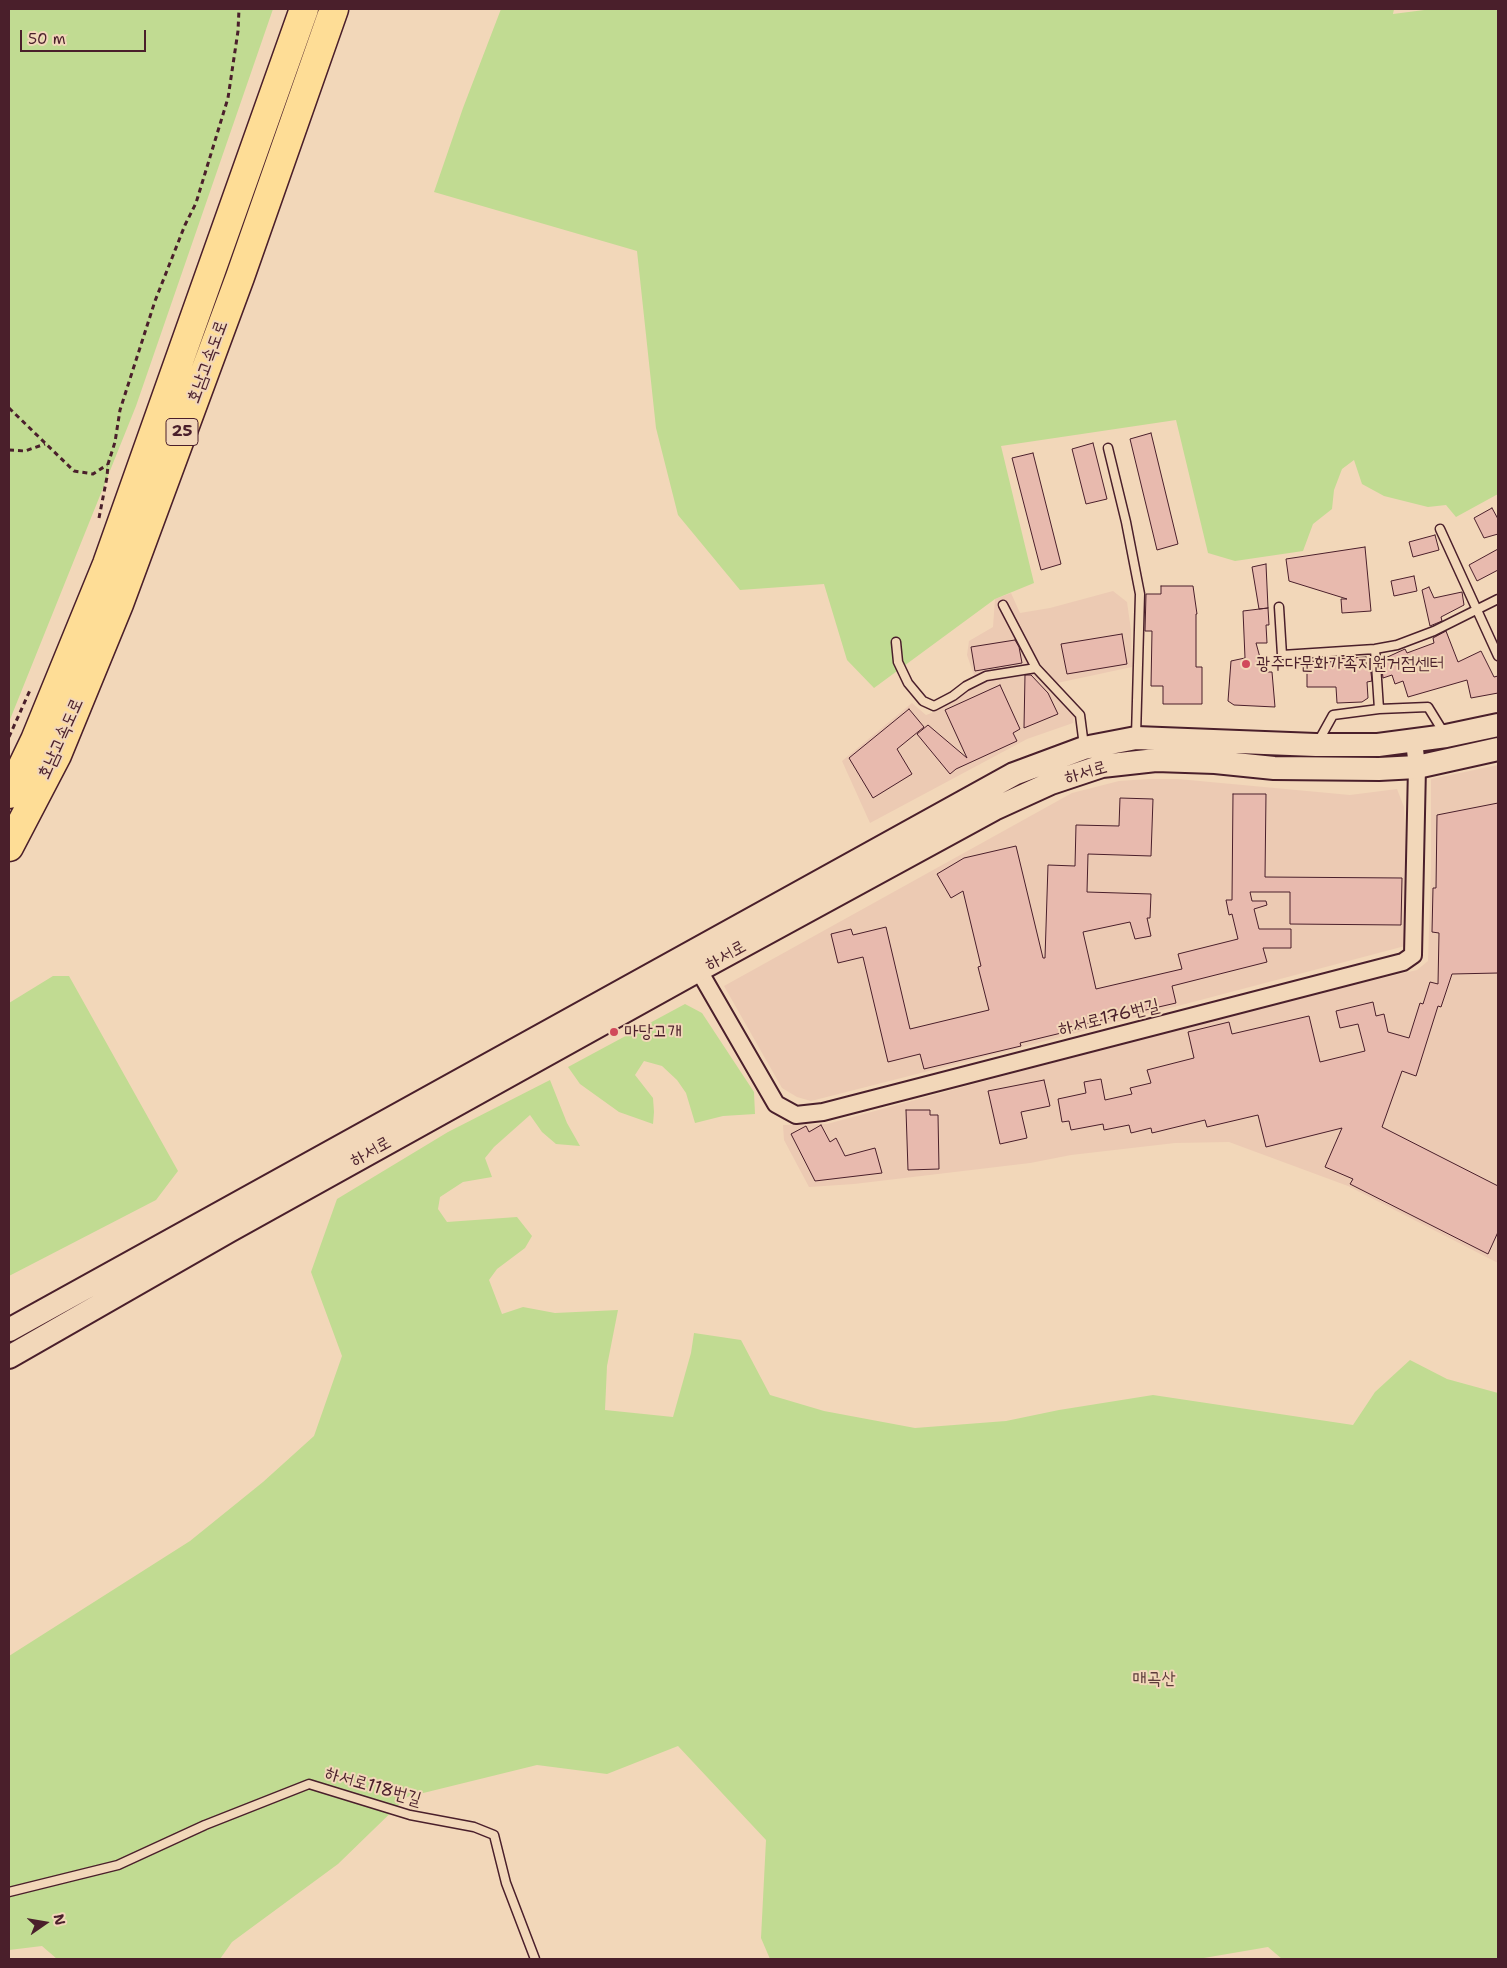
<!DOCTYPE html>
<html>
<head>
<meta charset="utf-8">
<style>
  body { margin:0 }
  #map { position:relative; width:1507px; height:1968px; overflow:hidden; background:#f2d7b9; font-family:"Shantell Sans",sans-serif }
  canvas { display:block }
  .frame { position:absolute; inset:0; border:10px solid #4a1f2b; pointer-events:none }
  .north { position:absolute; left:20px; top:1898px; width:50px; height:50px; -webkit-text-stroke:4px #f2d7b9; paint-order:stroke; rotate:77deg; font-size:14px; font-weight:700; line-height:20px; text-align:center; color:#4a1f2b }
  .north::after { content:''; display:block; margin:auto; width:18px; height:22px; background:#4a1f2b; clip-path:polygon(50% 0,100% 100%,50% 72%,0 100%) }
  .scale { position:absolute; left:20px; top:30px; width:126px; height:22px; box-sizing:border-box; border:2px solid #4a1f2b; border-top:0; padding-left:6px; font-size:15px; line-height:18px; white-space:nowrap; color:#4a1f2b; -webkit-text-stroke:4px #f2d7b9; paint-order:stroke }
</style>
</head>
<body>
<div id="map">
<canvas width="1507" height="1968"></canvas>
<div class="frame"></div>
<div class="north">N</div>
<div class="scale">50 m</div>
</div>
<script>
const ctx = document.querySelector('canvas').getContext('2d');
ctx.lineJoin = 'round';
function fillPath(path, color) { ctx.fillStyle = color; ctx.fill(path, 'evenodd'); }
const shape = rows => new Path2D(rows.map(r => 'M' + r).join(''));
function strokePath(path, color, width, dash) { ctx.strokeStyle = color; ctx.lineWidth = width; ctx.lineCap = dash ? 'butt' : 'round'; ctx.setLineDash(dash || []); ctx.stroke(path); }
function drawText(font, color, halo, rows, align = 'center') {
  ctx.font = font + ' "Shantell Sans","Poor Story",sans-serif'; ctx.lineWidth = 4; ctx.setLineDash([]); ctx.textBaseline = 'middle'; ctx.strokeStyle = halo; ctx.fillStyle = color; for (const [text, x, y, turn = 0] of rows) {
    ctx.save(); ctx.translate(x, y); ctx.rotate((+turn || 0) * Math.PI / 180); ctx.textAlign = isNaN(turn) ? turn : align; if (halo) ctx.strokeText(text, 0, 0); ctx.fillText(text, 0, 0); ctx.restore();
  }
}
fillPath(shape([
  [1113,591,1127,602,1131,630,1132,667,1057,683,1038,661,1030,669,1074,716,1073,723,1027,739,870,823,842,761,912,703,926,715,937,711,977,684,967,655,969,641,993,627,995,599,1011,593,1020,613,1050,608],
  [1498,765,1498,1263,1348,1186,1229,1142,1175,1143,1071,1155,1030,1163,854,1184,809,1187,784,1140,783,1125,827,1124,1147,1037,1302,997,1417,970,1428,961,1431,868,1431,779],
  [1149,779,1178,779,1350,795,1397,789,1404,807,1406,857,1405,946,1015,1049,811,1101,797,1097,782,1088,724,986,1072,793,1119,781]
]), '#eccab3');
fillPath(shape([
  [9,9,273,9,136,406,9,722],
  [501,9,1394,9,1393,14,1432,9,1498,9,1498,494,1456,517,1446,505,1428,507,1384,496,1362,484,1354,460,1342,469,1334,490,1332,509,1313,524,1303,551,1235,561,1208,553,1176,420,1001,446,1034,583,995,599,874,688,847,660,824,584,740,590,678,515,656,428,637,251,434,192,463,108],
  [53,976,69,976,178,1171,156,1200,9,1276,9,1003],
  [685,1004,702,1013,754,1092,755,1114,723,1116,695,1123,686,1093,677,1080,662,1066,644,1061,635,1075,653,1098,654,1112,653,1124,619,1112,580,1084,568,1067],
  [550,1080,567,1123,580,1146,556,1144,542,1132,530,1115,494,1147,485,1158,492,1177,463,1182,440,1197,438,1209,447,1222,517,1217,532,1236,525,1248,497,1269,489,1280,502,1314,523,1307,555,1313,618,1310,607,1366,605,1410,673,1417,691,1353,694,1333,741,1340,770,1395,824,1411,915,1428,1006,1421,1059,1410,1153,1395,1353,1425,1375,1392,1410,1360,1447,1379,1498,1393,1498,1959,1282,1959,1268,1947,1198,1959,770,1959,761,1938,766,1840,678,1746,607,1774,537,1765,407,1797,338,1864,232,1942,220,1959,57,1959,42,1946,9,1950,9,1656,190,1541,263,1482,314,1436,342,1356,311,1272,337,1199,448,1132]
]), '#c1db92');
const building = shape([
  [1151,433,1178,544,1157,550,1130,439,1151,433],
  [1093,443,1107,499,1086,504,1072,449,1093,443],
  [1033,453,1061,564,1041,570,1012,458,1033,453],
  [1492,508,1498,519,1498,534,1484,538,1474,518,1492,508],
  [1435,535,1439,550,1413,557,1409,542,1435,535],
  [1365,547,1371,611,1342,613,1341,599,1347,599,1289,581,1286,559,1365,547],
  [1498,549,1498,570,1477,581,1469,565,1498,549],
  [1266,564,1268,608,1259,609,1252,567,1266,564],
  [1414,576,1417,591,1394,596,1391,581,1414,576],
  [1161,586,1193,586,1197,614,1196,614,1196,667,1202,667,1202,704,1163,704,1163,686,1151,686,1152,631,1145,631,1146,594,1161,594,1161,586],
  [1429,587,1434,598,1462,592,1464,605,1441,617,1442,621,1430,626,1422,590,1429,587],
  [1268,608,1269,625,1266,625,1267,643,1256,643,1264,672,1272,672,1275,707,1234,705,1228,701,1231,661,1245,658,1243,611,1268,608],
  [1446,631,1458,662,1481,651,1494,677,1498,676,1498,693,1471,698,1467,680,1408,697,1403,681,1395,684,1392,675,1383,678,1381,660,1405,649,1407,653,1434,643,1433,638,1446,631],
  [1122,634,1127,664,1067,674,1061,644,1122,634],
  [1015,640,1019,647,1022,663,975,671,971,647,1015,640],
  [1366,657,1366,666,1370,665,1372,681,1367,682,1368,698,1362,702,1337,703,1336,687,1307,687,1307,661,1335,662,1335,659,1366,657],
  [1025,675,1031,675,1048,693,1058,714,1024,728,1025,675],
  [1000,685,1020,729,1013,733,1017,741,956,769,950,774,917,734,928,725,967,758,945,710,1000,685],
  [909,709,924,727,897,749,912,774,873,798,849,758,909,709],
  [1233,794,1266,794,1265,877,1402,878,1401,925,1290,924,1290,892,1250,892,1252,901,1266,901,1267,905,1254,909,1259,929,1291,929,1291,948,1263,948,1267,962,1172,986,1176,1003,1085,1024,1086,1027,1020,1043,1021,1046,924,1069,920,1054,888,1062,863,957,838,963,831,934,851,929,853,935,886,927,910,1029,989,1010,978,967,981,966,963,891,951,898,937,874,964,858,1016,846,1043,958,1045,958,1048,865,1075,866,1076,825,1119,826,1120,798,1153,799,1151,856,1088,854,1087,892,1151,894,1150,918,1147,918,1151,936,1135,939,1130,922,1083,932,1096,989,1182,969,1178,954,1238,939,1232,914,1229,915,1226,900,1232,900,1233,794],
  [1498,803,1498,973,1452,974,1441,1007,1438,1006,1416,1076,1402,1071,1382,1127,1498,1186,1498,1232,1488,1254,1350,1184,1353,1179,1325,1167,1342,1128,1266,1147,1258,1115,1207,1127,1205,1120,1152,1133,1151,1128,1131,1133,1129,1125,1104,1130,1103,1124,1071,1130,1069,1121,1062,1122,1058,1099,1086,1093,1084,1082,1101,1079,1105,1100,1132,1094,1130,1088,1151,1083,1147,1070,1194,1058,1188,1032,1229,1022,1232,1034,1309,1016,1320,1062,1365,1051,1358,1024,1340,1028,1336,1011,1373,1002,1376,1016,1384,1014,1388,1032,1409,1038,1420,1003,1423,1004,1430,982,1438,984,1439,933,1432,932,1433,888,1436,888,1437,815,1498,803],
  [1044,1080,1050,1106,1021,1112,1027,1138,1000,1144,988,1091,1044,1080],
  [906,1110,930,1110,930,1115,938,1115,939,1169,908,1170,906,1110],
  [821,1125,830,1142,836,1138,845,1156,875,1148,882,1173,815,1181,791,1134,806,1126,809,1132,821,1125]
]);
fillPath(building, '#e8baae');
strokePath(building, '#4a1f2b', 1);
const lane = shape([
  [1108,448,1126,522,1140,594,1136,736],
  [1440,529,1498,656],
  [1003,605,1036,668,1080,715,1084,746],
  [1279,607,1282,655,1375,649,1397,645,1434,631,1498,599],
  [896,642,898,662,908,683,923,701,934,706,953,696,966,686,986,676,1036,668],
  [1375,649,1379,709],
  [1318,742,1333,715,1379,709,1428,707,1444,733],
  [9,1892,118,1865,205,1825,309,1784,410,1815,474,1827,494,1835,506,1883,535,1959]
]);
const street = shape([
  [694,962,776,1104,796,1115,823,1112,1403,962,1413,955,1417,767,1414,741]
]);
const secondary = shape([
  [9,1330,1014,774,1084,748,1136,738,1316,745,1378,745,1446,736,1498,725],
  [9,1357,229,1231,699,970,994,809,1051,783,1102,766,1156,760,1215,762,1274,768,1379,769,1417,767,1498,749]
]);
const highway = shape([
  [9,794,35,740,107,564,304,9],
  [9,847,57,755,119,604,240,277,334,9]
]);
strokePath(lane, '#4a1f2b', 11);
strokePath(street, '#4a1f2b', 20);
strokePath(secondary, '#4a1f2b', 26);
strokePath(highway, '#4a1f2b', 31);
strokePath(shape([
  [9,408,74,471,93,474,107,465],
  [9,450,25,451,45,444],
  [99,518,107,477,108,464,115,442,120,410,155,301,185,225,196,203,228,98,238,31,239,9],
  [9,737,31,688]
]), '#4a1f2b', 3, [5, 4]);
strokePath(lane, '#f2d7b9', 8);
strokePath(street, '#f2d7b9', 16);
strokePath(secondary, '#f2d7b9', 22);
strokePath(highway, '#fedd96', 28);
for (const [x, y, r, color] of [
  [1246,664,5,"#d1495b"],
  [614,1032,5,"#d1495b"]
]) { const dot = new Path2D(); dot.arc(x, y, r, 0, 2 * Math.PI); ctx.fillStyle = color; ctx.fill(dot); strokePath(dot, '#f2d7b9', 2); }
for (const [x, y, w] of [
  [182,432,32]
]) { const box = new Path2D(); box.roundRect(x - w / 2, y - 13.5, w, 27, 4); ctx.fillStyle = '#f2d7b9'; ctx.fill(box); strokePath(box, '#4a1f2b', 1); }
drawText('bold 16px', '#4a1f2b', null, [
  ["25",182,432]
]);
drawText('18px', '#4a1f2b', '#f2d7b9', [
  ["호남고속도로",208,362,-70],
  ["호남고속도로",61,739,-66],
  ["하서로",1086,773,-16],
  ["하서로",726,956,-29],
  ["하서로176번길",1109,1018,-14],
  ["하서로",371,1152,-29],
  ["하서로118번길",373,1787,16]
]);
drawText('18px', '#4a1f2b', '#f2d7b9', [
  ["광주다문화가족지원거점센터",1256,664],
  ["마당고개",624,1032]
], 'left');
drawText('18px', '#5c3b3a', '#f2d7b9', [
  ["매곡산",1154,1679]
]);
</script>
</body>
</html>
